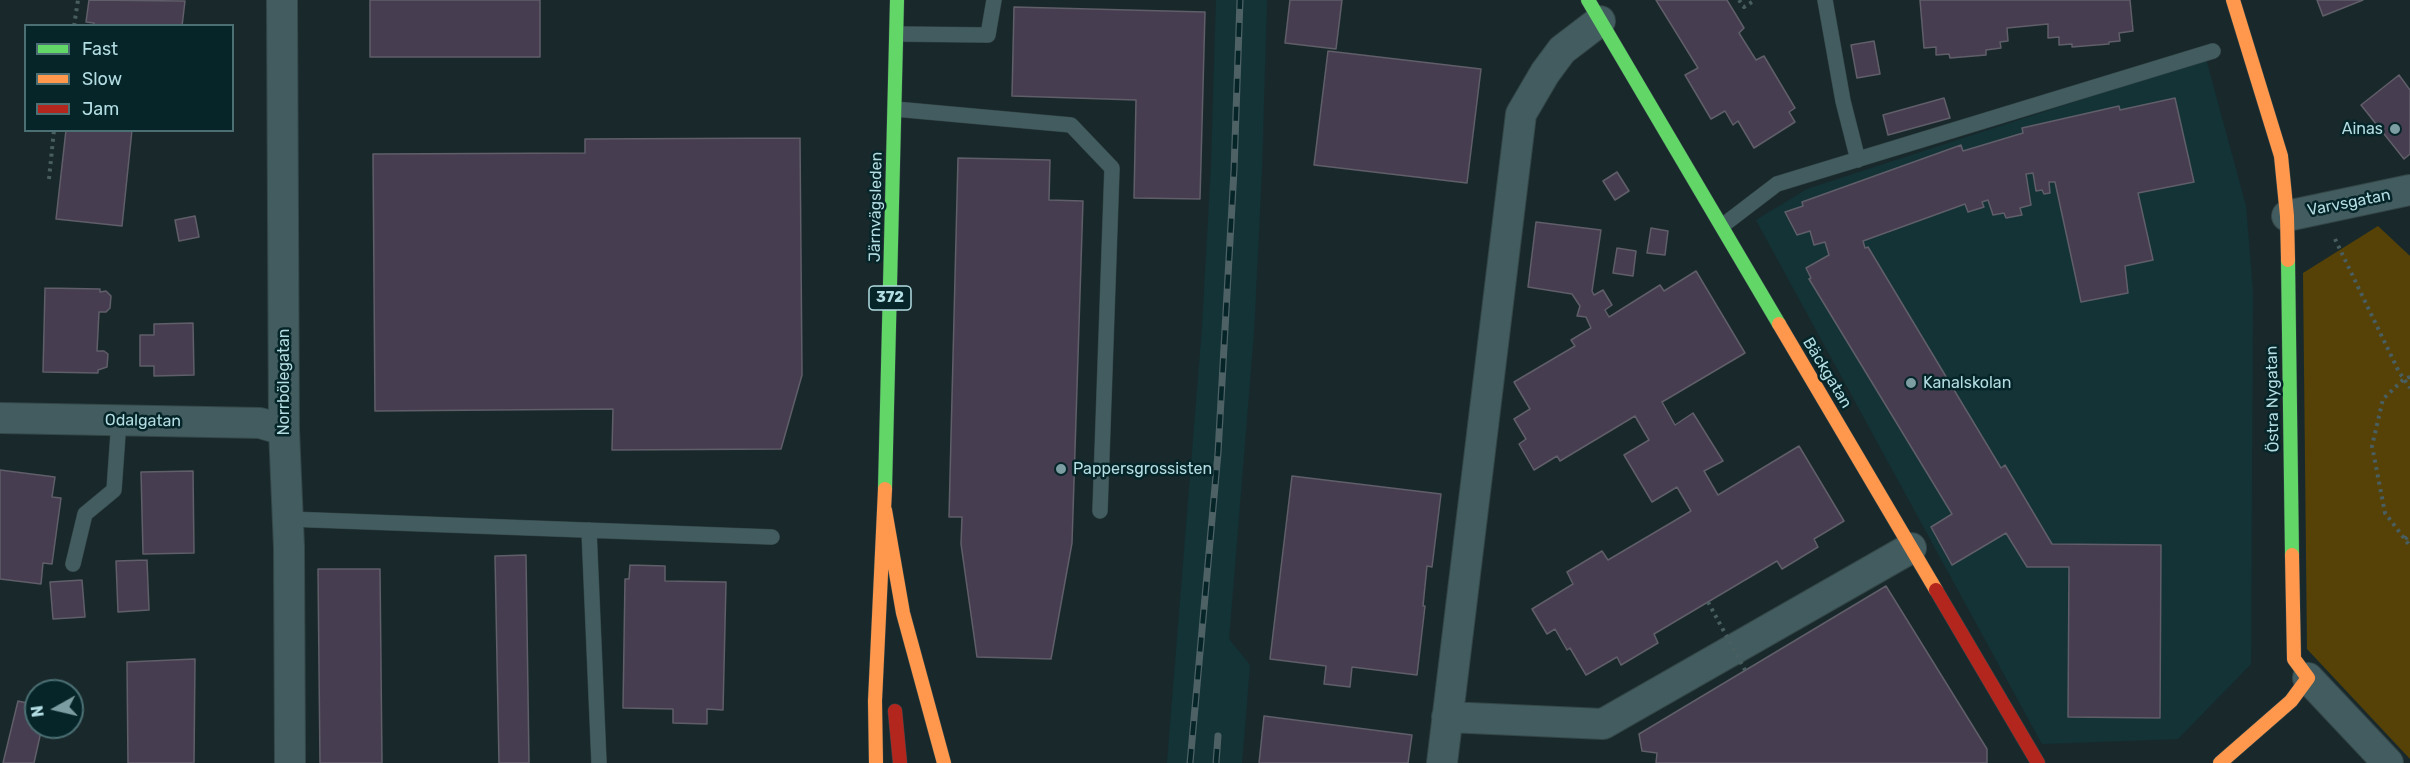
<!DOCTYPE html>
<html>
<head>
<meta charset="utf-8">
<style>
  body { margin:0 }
  #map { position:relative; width:2410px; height:763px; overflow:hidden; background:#19292b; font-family:Rubik,sans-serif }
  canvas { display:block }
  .legend { position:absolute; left:24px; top:24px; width:210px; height:108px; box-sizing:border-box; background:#062529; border:2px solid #4b6f73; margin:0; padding:8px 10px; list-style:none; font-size:18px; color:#b2dde2 }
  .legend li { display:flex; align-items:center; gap:12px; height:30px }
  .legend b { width:30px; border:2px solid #4b6f73 }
  .north { position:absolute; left:24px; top:679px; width:60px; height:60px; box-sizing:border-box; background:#062529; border:2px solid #4b6f73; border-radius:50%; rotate:262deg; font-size:16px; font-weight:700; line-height:24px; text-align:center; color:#b2dde2 }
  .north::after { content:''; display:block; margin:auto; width:21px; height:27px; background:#7c9ea2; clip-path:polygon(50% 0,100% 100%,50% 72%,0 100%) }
</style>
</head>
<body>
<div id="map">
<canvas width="2410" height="763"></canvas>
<ul class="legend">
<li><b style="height:8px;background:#63d668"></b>Fast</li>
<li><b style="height:8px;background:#ff974d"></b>Slow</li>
<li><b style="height:8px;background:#b3261e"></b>Jam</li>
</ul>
<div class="north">N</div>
</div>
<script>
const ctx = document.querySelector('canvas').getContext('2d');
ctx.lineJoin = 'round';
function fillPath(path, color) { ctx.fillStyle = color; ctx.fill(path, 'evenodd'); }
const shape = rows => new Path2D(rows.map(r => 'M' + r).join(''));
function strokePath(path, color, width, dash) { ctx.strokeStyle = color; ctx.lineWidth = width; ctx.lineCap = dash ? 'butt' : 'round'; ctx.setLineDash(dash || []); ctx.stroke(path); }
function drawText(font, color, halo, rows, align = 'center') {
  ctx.font = font + ' Rubik,sans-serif'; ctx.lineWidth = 5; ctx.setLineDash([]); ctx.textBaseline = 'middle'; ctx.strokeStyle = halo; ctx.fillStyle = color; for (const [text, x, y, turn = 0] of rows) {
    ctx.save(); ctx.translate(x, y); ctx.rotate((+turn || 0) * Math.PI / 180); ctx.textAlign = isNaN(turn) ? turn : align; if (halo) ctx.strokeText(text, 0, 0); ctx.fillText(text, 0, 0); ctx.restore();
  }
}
fillPath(shape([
  [1216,0,1267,0,1262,169,1254,332,1229,639,1250,665,1242,763,1167,763,1202,328,1211,167],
  [2206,59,2246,206,2253,292,2251,664,2178,739,2042,744,1756,220,1807,189]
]), '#133337');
fillPath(shape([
  [2378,226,2410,256,2410,759,2307,649,2303,273]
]), '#564206');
const building = shape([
  [89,0,185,1,182,26,94,26,94,23,86,22,89,0],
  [370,0,540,0,540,57,370,57,370,0],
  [1290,0,1342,0,1336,49,1285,43,1290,0],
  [1656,0,1727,0,1744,28,1739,33,1756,60,1764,56,1795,108,1789,112,1795,122,1754,148,1738,121,1733,125,1725,111,1711,119,1685,75,1698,68,1656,0],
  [1920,0,2130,0,2133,31,2119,33,2120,41,2109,42,2109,44,2072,47,2072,44,2059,45,2059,37,2048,38,2048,24,2007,28,2008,41,2000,42,2001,48,1986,50,1986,55,1950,58,1949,54,1936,55,1936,47,1924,48,1920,0],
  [2317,0,2363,0,2323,16,2317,0],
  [1014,7,1205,12,1200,199,1134,198,1136,100,1012,96,1014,7],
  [1874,41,1880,74,1857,78,1851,45,1874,41],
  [1328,51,1481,69,1467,183,1314,165,1328,51],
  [2399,75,2410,90,2410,154,2404,159,2361,105,2399,75],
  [1944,98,1950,118,1888,135,1883,115,1944,98],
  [2175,98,2194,182,2138,193,2153,260,2125,266,2128,293,2081,302,2055,182,2049,182,2050,193,2044,194,2042,190,2036,191,2033,173,2026,174,2031,205,2020,208,2022,215,2006,218,2004,213,1993,215,1988,200,1982,202,1984,207,1968,212,1965,204,1863,241,1865,248,1868,247,2001,468,2005,465,2052,544,2161,545,2160,718,2068,717,2069,567,2027,567,2006,533,1952,565,1931,527,1952,514,1809,279,1811,278,1806,268,1829,255,1825,242,1814,245,1810,231,1797,235,1785,212,1803,206,1802,202,1961,145,1963,151,2023,133,2022,128,2119,106,2120,110,2175,98],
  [66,130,132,130,122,226,56,219,66,130],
  [800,138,802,375,781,449,612,450,613,409,375,411,373,154,585,153,585,139,800,138],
  [958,158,1050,160,1049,200,1083,201,1072,543,1051,659,977,657,961,544,962,517,949,517,958,158],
  [1617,172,1629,191,1615,200,1603,181,1617,172],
  [195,216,199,237,179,241,175,220,195,216],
  [1536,222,1601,230,1592,291,1594,295,1603,290,1612,305,1605,310,1609,317,1660,285,1664,291,1696,271,1745,353,1662,402,1675,425,1693,413,1723,461,1704,471,1718,495,1799,446,1844,521,1814,539,1818,547,1782,569,1777,561,1654,634,1658,643,1621,665,1617,657,1586,675,1570,648,1567,650,1555,629,1547,634,1532,609,1573,584,1567,572,1602,551,1608,560,1691,511,1677,487,1652,502,1624,455,1649,440,1635,416,1560,461,1557,456,1534,470,1519,444,1526,439,1514,419,1530,409,1514,382,1575,346,1571,340,1591,328,1586,317,1577,316,1580,306,1572,294,1528,287,1536,222],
  [1651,228,1668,231,1665,255,1647,253,1651,228],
  [1617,248,1636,251,1633,276,1613,273,1617,248],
  [45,288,100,289,100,292,106,291,111,296,110,308,106,312,99,312,97,351,104,351,108,354,107,367,98,370,98,373,43,372,45,288],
  [193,323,194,375,154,376,154,366,140,366,140,335,154,335,154,324,193,323],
  [0,470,55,477,52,497,61,498,52,564,43,563,41,584,0,579,0,470],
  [193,471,194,553,143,554,141,472,193,471],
  [1292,476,1441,494,1432,567,1427,566,1423,606,1425,606,1417,675,1352,667,1350,687,1324,684,1326,666,1270,659,1292,476],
  [526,555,529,763,499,763,495,556,526,555],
  [147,560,149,610,118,612,116,561,147,560],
  [630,565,665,566,665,581,726,582,723,710,707,709,707,724,673,723,673,709,623,708,625,579,629,579,630,565],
  [318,569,380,569,382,763,320,763,318,569],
  [82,580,85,617,53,619,50,582,82,580],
  [1886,586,1987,749,1987,763,1656,763,1657,753,1642,751,1639,734,1886,586],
  [195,659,194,763,128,763,127,662,195,659],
  [18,701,36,705,36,727,42,727,34,763,3,763,18,701],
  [1264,716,1412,735,1408,763,1259,763,1264,716]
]);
fillPath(building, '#463e50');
strokePath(building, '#605e69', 1.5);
const lane = shape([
  [1825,0,1843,101,1858,160],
  [897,34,988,35,994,0],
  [895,109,1071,125,1112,168,1100,511],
  [1722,226,1777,184,2213,51],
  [288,519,772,537],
  [589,530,599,763],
  [73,564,85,514,114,490,119,420]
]);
const street = shape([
  [282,0,284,430,289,547,290,763],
  [2287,216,2410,190],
  [0,418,260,423,284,430],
  [2308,678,2388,763],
  [1447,717,1603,724,1911,548],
  [1442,763,1521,114,1545,73,1562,50,1600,21]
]);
const fast = shape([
  [1588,0,1779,324],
  [2288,260,2292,555],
  [885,489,897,0]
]);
const slow = shape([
  [2233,0,2281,156,2287,216,2288,260],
  [1779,324,1936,590],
  [885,510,903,613,944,763],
  [876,763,875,701,885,489],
  [2220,763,2291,701,2308,678,2294,659,2292,555]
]);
const jam = shape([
  [1936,590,2038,763],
  [895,711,900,763]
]);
strokePath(lane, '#344648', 16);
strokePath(street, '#344648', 32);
strokePath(fast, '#344648', 15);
strokePath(slow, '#344648', 15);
strokePath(jam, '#344648', 15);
strokePath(shape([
  [1739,0,1744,7,1755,0],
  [74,26,78,0],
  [49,179,54,130],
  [2335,239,2399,372,2410,388],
  [2410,377,2404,379,2383,399,2372,446,2385,513,2410,546],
  [2405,539,2410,535]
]), '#495e60', 4, [3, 4.5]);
strokePath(lane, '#425c5f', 15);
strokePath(street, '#425c5f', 30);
strokePath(fast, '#63d668', 14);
strokePath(slow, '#ff974d', 14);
strokePath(jam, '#b3261e', 14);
const rail = shape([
  [1190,763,1218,453,1234,170,1240,0],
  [1216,763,1218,736]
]);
strokePath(rail, '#4e6265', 7);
strokePath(rail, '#062529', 4.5, [14]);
strokePath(shape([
  [1708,602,1745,670]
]), '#495e60', 4, [3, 4.5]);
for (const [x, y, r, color] of [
  [2395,129,6,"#7c9ea2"],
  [1911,383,6,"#7c9ea2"],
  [1061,469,6,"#7c9ea2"]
]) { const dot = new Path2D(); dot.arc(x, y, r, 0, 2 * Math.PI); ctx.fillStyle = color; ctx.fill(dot); strokePath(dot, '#062529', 2); }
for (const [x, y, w] of [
  [890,298,42]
]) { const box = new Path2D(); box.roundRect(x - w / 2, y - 12, w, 24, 4.5); ctx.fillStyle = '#062529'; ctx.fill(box); strokePath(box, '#b2dde2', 1.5); }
drawText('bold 15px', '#b2dde2', null, [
  ["372",890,298]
]);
drawText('16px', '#b2dde2', '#062529', [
  ["Ainas",2383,129,"right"],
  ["Kanalskolan",1923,383],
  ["Pappersgrossisten",1073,469]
], 'left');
drawText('16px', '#b2dde2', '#062529', [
  ["Varvsgatan",2349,203,-11],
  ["Järnvägsleden",876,207,-89],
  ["Bäckgatan",1827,373,59],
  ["Norrbölegatan",284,382,-90],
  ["Östra Nygatan",2273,399,-91],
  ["Odalgatan",143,421,1]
]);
</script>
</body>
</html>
